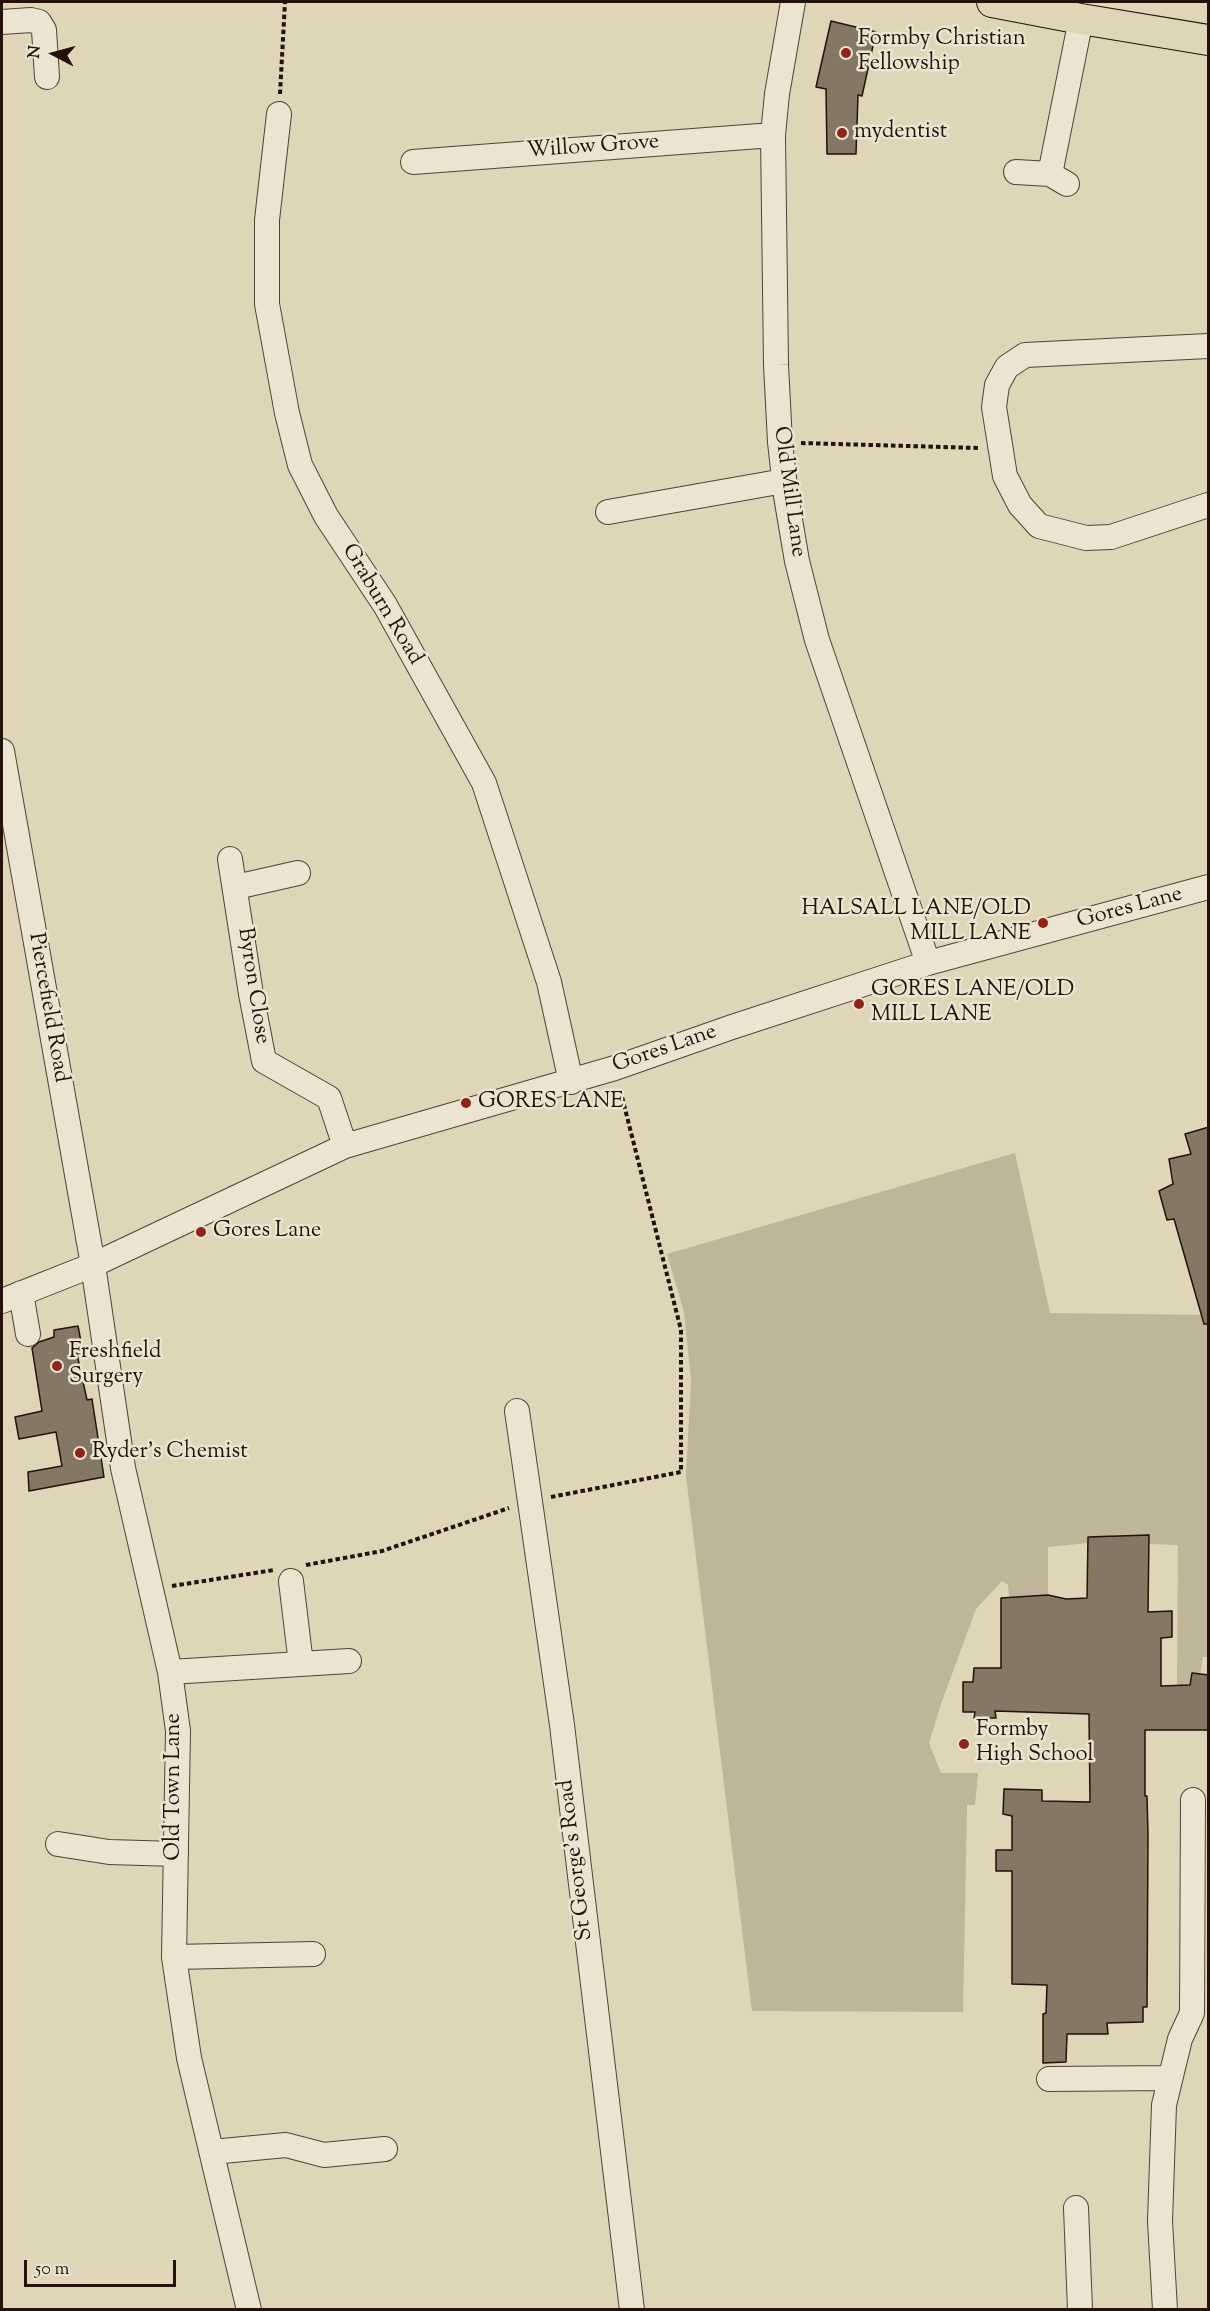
<!DOCTYPE html>
<html>
<head>
<meta charset="utf-8">
<style>
  body { margin:0 }
  #map { position:relative; width:1210px; height:2311px; overflow:hidden; background:#ded6b7; font-family:"Sorts Mill Goudy",serif }
  canvas { display:block }
  .frame { position:absolute; inset:0; border:3px solid #23110a; pointer-events:none }
  .north { position:absolute; left:24px; top:24px; width:60px; height:60px; -webkit-text-stroke:4px #eae4d0; paint-order:stroke; rotate:276deg; font-size:16px; font-weight:700; line-height:24px; text-align:center; color:#23110a }
  .north::after { content:''; display:block; margin:auto; width:21px; height:27px; background:#23110a; clip-path:polygon(50% 0,100% 100%,50% 72%,0 100%) }
  .scale { position:absolute; left:24px; top:2260px; width:152px; height:27px; box-sizing:border-box; border:3px solid #23110a; border-top:0; padding-left:8px; font-size:18px; line-height:21px; white-space:nowrap; color:#23110a; -webkit-text-stroke:4px #eae4d0; paint-order:stroke }
</style>
</head>
<body>
<div id="map">
<canvas width="1210" height="2311"></canvas>
<div class="frame"></div>
<div class="north">N</div>
<div class="scale">50 m</div>
</div>
<script>
const ctx = document.querySelector('canvas').getContext('2d');
ctx.lineJoin = 'round';
function fillPath(path, color) { ctx.fillStyle = color; ctx.fill(path, 'evenodd'); }
const shape = rows => new Path2D(rows.map(r => 'M' + r).join(''));
function strokePath(path, color, width, dash) { ctx.strokeStyle = color; ctx.lineWidth = width; ctx.lineCap = dash ? 'butt' : 'round'; ctx.setLineDash(dash || []); ctx.stroke(path); }
function drawText(font, color, halo, rows, align = 'center') {
  ctx.font = font + ' "Sorts Mill Goudy",serif'; ctx.lineWidth = 5; ctx.setLineDash([]); ctx.textBaseline = 'middle'; ctx.strokeStyle = halo; ctx.fillStyle = color; for (const [text, x, y, turn = 0] of rows) {
    ctx.save(); ctx.translate(x, y); ctx.rotate((+turn || 0) * Math.PI / 180); ctx.textAlign = isNaN(turn) ? turn : align; if (halo) ctx.strokeText(text, 0, 0); ctx.fillText(text, 0, 0); ctx.restore();
  }
}
fillPath(shape([
  [1015,1153,1050,1313,1208,1315,1208,1657,1203,1657,1200,1674,1192,1673,1190,1685,1177,1686,1178,1545,1149,1544,1148,1535,1088,1537,1088,1543,1048,1547,1048,1595,1009,1597,1008,1585,1002,1581,976,1609,941,1704,929,1743,941,1773,978,1773,975,1805,967,1805,963,2012,752,2011,686,1476,691,1380,684,1312,667,1254]
]), '#beb59a');
const building = shape([
  [831,21,876,32,862,96,858,95,856,154,827,154,826,89,816,87,831,21],
  [1209,1127,1209,1324,1204,1324,1174,1219,1167,1220,1159,1191,1173,1184,1169,1159,1191,1154,1185,1134,1209,1127],
  [78,1326,83,1352,77,1354,87,1400,92,1399,104,1477,29,1491,28,1472,62,1466,56,1432,19,1439,15,1417,42,1411,32,1348,39,1342,54,1337,54,1330,78,1326],
  [1149,1535,1148,1612,1172,1611,1172,1637,1161,1638,1161,1686,1190,1685,1192,1673,1209,1675,1209,1730,1145,1730,1145,1796,1147,1796,1148,1834,1147,2007,1143,2007,1143,2022,1107,2023,1108,2034,1067,2034,1066,2062,1043,2063,1043,2014,1046,2013,1047,1985,1012,1984,1012,1871,996,1871,996,1850,1012,1850,1012,1816,1003,1814,1004,1789,1042,1790,1042,1801,1090,1802,1089,1714,995,1711,996,1718,974,1718,975,1712,963,1712,963,1682,973,1682,974,1668,1001,1668,1001,1598,1048,1595,1066,1599,1087,1598,1088,1537,1149,1535]
]);
fillPath(building, '#847764');
strokePath(building, '#23110a', 1.5);
const minor = shape([
  [793,2,777,94,773,135,776,365,780,442,786,496,797,561,817,640,928,963],
  [2,22,31,20,39,22,44,30,47,77],
  [279,114,267,220,267,304,287,413,300,465,326,516,385,605,484,783,549,982,571,1082],
  [413,162,773,135],
  [1016,172,1050,174,1067,184],
  [1050,174,1081,19],
  [1208,346,1025,355,1007,367,997,385,994,407,1005,476,1020,505,1039,526,1086,538,1111,537,1208,505],
  [608,512,784,481],
  [2,751,93,1265,123,1468,170,1672,178,1731,174,1957,189,2058,249,2310],
  [230,859,251,994,264,1061,329,1098,345,1146],
  [236,887,298,873],
  [21,1293,28,1334],
  [2,1301,93,1265,345,1146,615,1068,732,1027,928,963,1208,887],
  [517,1411,562,1725,632,2310],
  [291,1581,301,1664],
  [170,1672,349,1661],
  [58,1844,109,1852,176,1854],
  [174,1957,313,1954],
  [1049,2079,1170,2078],
  [212,2152,286,2145,324,2155,385,2149],
  [1076,2208,1080,2310],
  [1165,2310,1160,2221,1164,2105,1180,2039,1192,2013,1193,1800]
]);
const major = shape([
  [992,2,1081,19,1208,40]
]);
strokePath(minor, '#524235', 26);
strokePath(major, '#23110a', 32);
strokePath(shape([
  [280,94,285,2],
  [801,443,979,448],
  [551,1497,681,1472,681,1330,620,1089],
  [306,1565,382,1551,509,1508],
  [172,1586,274,1570]
]), '#23110a', 4, [4.5, 3]);
strokePath(minor, '#eae4d0', 24);
strokePath(major, '#ded6b7', 30);
for (const [x, y, r, color] of [
  [846,53,6,"#8f2418"],
  [842,133,6,"#8f2418"],
  [1043,923,6,"#8f2418"],
  [859,1004,6,"#8f2418"],
  [466,1103,6,"#8f2418"],
  [201,1232,6,"#8f2418"],
  [57,1366,6,"#8f2418"],
  [80,1453,6,"#8f2418"],
  [964,1744,6,"#8f2418"]
]) { const dot = new Path2D(); dot.arc(x, y, r, 0, 2 * Math.PI); ctx.fillStyle = color; ctx.fill(dot); strokePath(dot, '#eae4d0', 2); }
drawText('22px', '#23110a', '#eae4d0', [
  ["Formby Christian",858,40],
  ["Fellowship",858,65],
  ["mydentist",854,133],
  ["HALSALL LANE/OLD",1031,910,"right"],
  ["MILL LANE",1031,935,"right"],
  ["GORES LANE/OLD",871,991],
  ["MILL LANE",871,1016],
  ["GORES LANE",478,1103],
  ["Gores Lane",213,1232],
  ["Freshfield",69,1353],
  ["Surgery",69,1378],
  ["Ryder's Chemist",92,1453],
  ["Formby",976,1731],
  ["High School",976,1756]
], 'left');
drawText('22px', '#23110a', '#eae4d0', [
  ["Willow Grove",593,148,-4],
  ["Old Mill Lane",788,492,82],
  ["Graburn Road",381,605,59],
  ["Gores Lane",1130,909,-15],
  ["Byron Close",252,986,81],
  ["Piercefield Road",47,1008,80],
  ["Gores Lane",665,1050,-19],
  ["Old Town Lane",175,1787,-90],
  ["St George's Road",577,1860,-97]
]);
</script>
</body>
</html>
